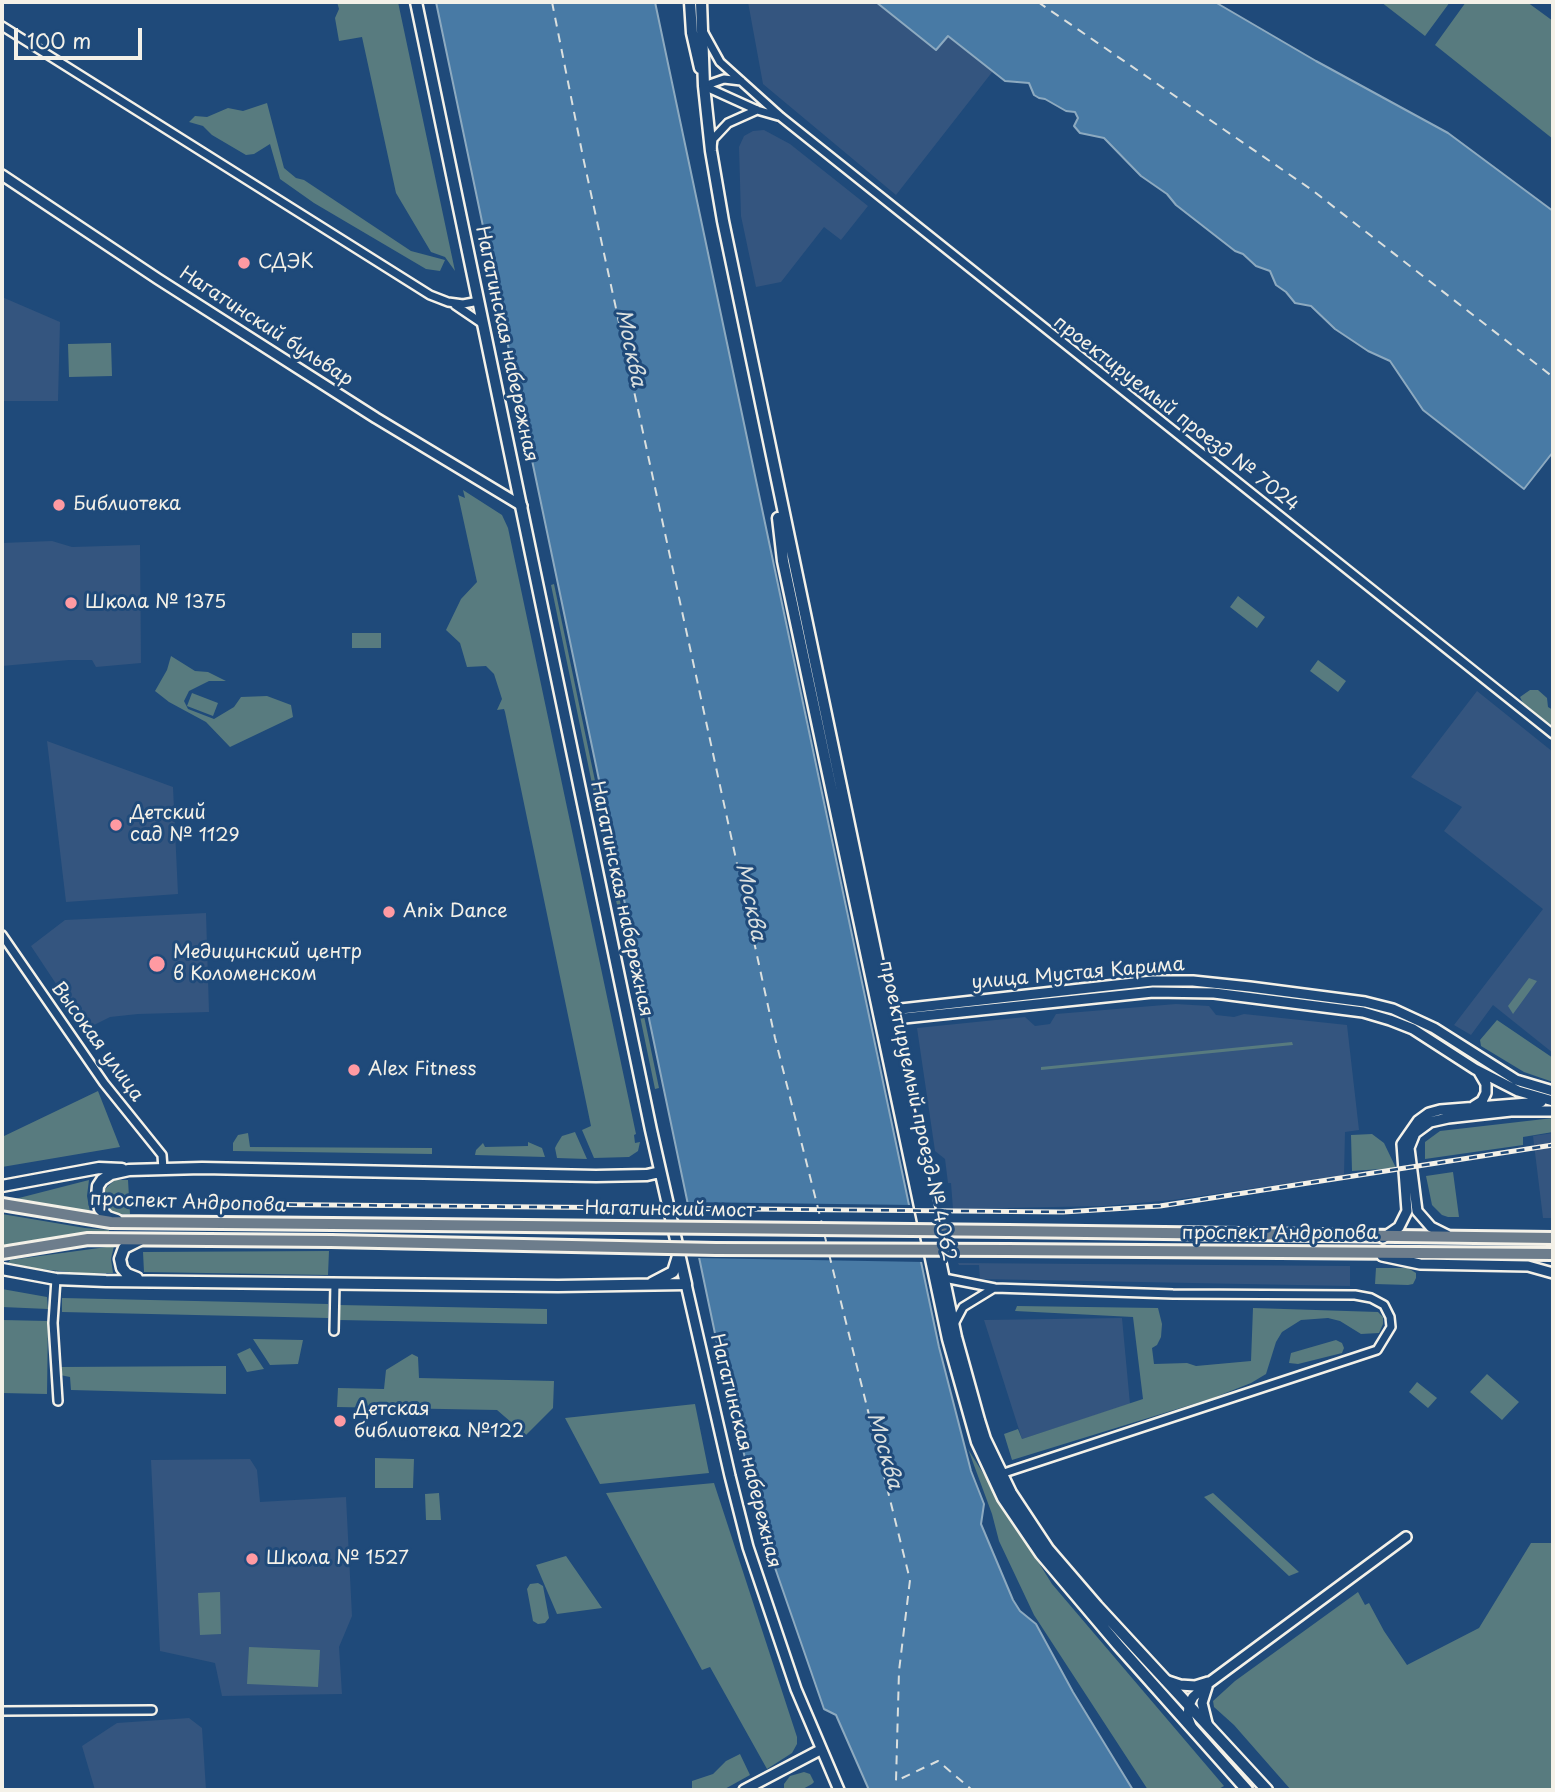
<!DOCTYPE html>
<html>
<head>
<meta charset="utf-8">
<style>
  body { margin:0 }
  #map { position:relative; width:1555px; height:1792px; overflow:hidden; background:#1f4a7a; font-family:"Playpen Sans",sans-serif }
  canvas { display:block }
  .frame { position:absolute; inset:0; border:4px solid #f4f1e8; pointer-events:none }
  .scale { position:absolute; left:14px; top:28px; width:128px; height:32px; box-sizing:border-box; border:4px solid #f4f1e8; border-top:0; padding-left:9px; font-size:21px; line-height:24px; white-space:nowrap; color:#f4f1e8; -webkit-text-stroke:5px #1f4a7a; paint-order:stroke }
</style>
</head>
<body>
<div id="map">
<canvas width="1555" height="1792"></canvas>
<div class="frame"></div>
<div class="scale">100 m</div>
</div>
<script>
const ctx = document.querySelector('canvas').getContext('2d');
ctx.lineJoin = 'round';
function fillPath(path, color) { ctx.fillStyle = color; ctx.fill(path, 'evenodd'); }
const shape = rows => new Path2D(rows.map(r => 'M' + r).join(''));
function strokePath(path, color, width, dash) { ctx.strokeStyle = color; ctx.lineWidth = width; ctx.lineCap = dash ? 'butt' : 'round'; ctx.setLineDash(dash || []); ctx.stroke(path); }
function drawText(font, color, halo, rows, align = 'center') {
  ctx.font = font + ' "Playpen Sans",sans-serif'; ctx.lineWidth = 6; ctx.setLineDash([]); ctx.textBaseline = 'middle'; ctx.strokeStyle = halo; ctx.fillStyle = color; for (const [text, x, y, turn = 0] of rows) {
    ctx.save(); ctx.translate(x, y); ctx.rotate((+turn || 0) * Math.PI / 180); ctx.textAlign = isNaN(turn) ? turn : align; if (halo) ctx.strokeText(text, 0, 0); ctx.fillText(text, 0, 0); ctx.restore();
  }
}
fillPath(shape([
  [748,2,876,2,936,50,947,36,993,71,896,195,763,84],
  [764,130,790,144,868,206,841,240,824,227,781,282,756,287,741,216,739,147,744,136,753,131],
  [2,297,60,322,58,401,2,401],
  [52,541,72,547,140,545,141,663,96,667,92,660,69,660,2,666,2,543],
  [1477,691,1553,752,1553,1053,1493,1005,1471,1035,1454,1025,1543,909,1444,831,1462,807,1411,777],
  [47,741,173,787,178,894,66,902],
  [206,913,209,1012,138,1014,110,1017,86,1029,31,946,65,920],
  [1176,1004,1209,1006,1216,1015,1234,1017,1244,1014,1347,1025,1359,1130,1345,1132,1344,1175,1173,1200,1104,1206,953,1209,951,1183,948,1183,945,1159,935,1151,917,1028,1025,1017,1035,1026,1050,1024,1056,1014],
  [1553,1133,1553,1218,1543,1218,1533,1136],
  [958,1263,1350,1266,1350,1286,980,1279,979,1265,959,1265],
  [1122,1318,1130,1404,1022,1439,984,1320],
  [250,1459,257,1470,260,1502,346,1497,352,1616,339,1647,342,1694,222,1696,215,1663,160,1651,151,1460],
  [189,1718,202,1728,206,1790,95,1790,82,1746,117,1723]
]), '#34557f');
fillPath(shape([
  [337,2,398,2,455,271,445,257,431,252,396,193,362,37,339,41,335,18,339,9],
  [1381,2,1450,2,1425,36],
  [1466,2,1527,2,1553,21,1553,139,1435,45],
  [267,103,284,168,296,178,304,180,411,251,445,260,440,271,426,269,314,203,280,179,270,144,254,154,246,155,212,135,203,126,189,122,195,116,207,117,228,108,243,111],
  [111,343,112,376,69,377,68,344],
  [463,490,502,515,508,528,636,1134,634,1135,635,1143,640,1142,638,1151,629,1157,594,1158,582,1130,591,1126,505,712,504,709,497,710,502,699,494,674,486,666,467,667,460,643,446,630,461,599,477,582,458,495,465,498],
  [554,584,659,1088,655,1089,551,585],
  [1238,596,1265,617,1257,628,1230,607],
  [352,633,381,633,381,648,352,648],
  [171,656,195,671,208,672,226,681,209,681,189,691,184,701,188,709,214,719,234,707,241,697,267,696,291,705,293,717,230,747,206,722,169,702,155,691,167,670],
  [1318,660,1346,681,1338,692,1310,671],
  [1530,690,1538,690,1547,698,1548,707,1553,710,1553,726,1525,707,1520,697],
  [192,693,218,703,213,716,187,706],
  [1529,978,1537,981,1513,1014,1508,1006],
  [1497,1020,1553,1058,1553,1082,1524,1072,1481,1046,1480,1040],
  [1292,1042,1293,1045,1041,1070,1041,1067],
  [98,1091,120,1147,2,1167,2,1137],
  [1553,1118,1553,1132,1523,1137,1523,1145,1425,1159,1425,1142,1440,1131],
  [575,1132,587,1159,557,1158,555,1148,557,1144,562,1136],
  [248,1133,250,1147,432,1148,432,1154,233,1151,233,1143,238,1135],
  [1372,1134,1384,1143,1396,1168,1352,1171,1351,1135],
  [528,1142,542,1148,545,1157,475,1155,476,1150,483,1143,485,1147,528,1146],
  [1453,1172,1459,1217,1448,1217,1442,1215,1432,1205,1426,1176],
  [89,1180,87,1196,90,1212,15,1201,15,1199],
  [115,1180,128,1180,130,1214,115,1214,108,1209,104,1199,105,1189],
  [2,1214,85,1228,109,1230,109,1232,2,1246],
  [114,1246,111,1259,113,1273,79,1273,10,1266,8,1263,10,1260],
  [329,1251,328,1275,144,1272,143,1252],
  [1376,1268,1408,1268,1416,1273,1416,1278,1413,1284,1408,1285,1375,1284],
  [2,1289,47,1297,48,1309,2,1307],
  [62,1298,328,1304,328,1318,62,1312],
  [339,1305,547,1309,547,1324,339,1320],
  [1017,1306,1158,1308,1162,1324,1161,1337,1157,1345,1152,1348,1154,1364,1187,1363,1196,1366,1251,1361,1253,1308,1378,1312,1383,1317,1383,1324,1379,1333,1361,1334,1340,1321,1328,1318,1301,1320,1282,1332,1276,1342,1266,1374,1251,1383,1213,1398,1012,1460,1004,1434,1018,1429,1022,1439,1143,1399,1133,1317,1015,1311],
  [2,1320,48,1321,47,1394,2,1393],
  [253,1339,303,1340,298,1364,270,1365],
  [1336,1340,1342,1343,1344,1348,1342,1353,1298,1364,1289,1363,1291,1353],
  [250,1348,264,1369,247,1372,237,1354],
  [412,1354,418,1357,419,1378,554,1381,553,1408,526,1435,497,1410,337,1407,338,1388,384,1389,386,1370],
  [226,1366,226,1394,71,1390,70,1377,60,1375,60,1367],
  [1487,1374,1519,1402,1502,1420,1470,1392],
  [1417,1382,1437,1398,1428,1408,1409,1392],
  [695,1404,709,1473,600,1484,565,1418],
  [968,1449,1052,1584,1224,1786,1217,1790,1148,1790,1034,1615,999,1541,992,1514],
  [375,1458,414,1459,413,1488,375,1488],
  [714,1483,797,1737,797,1744,792,1753,767,1769,710,1667,702,1670,606,1493],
  [439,1493,441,1520,426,1520,425,1494],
  [1213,1493,1299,1572,1289,1576,1204,1497],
  [1531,1543,1553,1543,1553,1790,1291,1790,1234,1725,1214,1707,1213,1701,1235,1681,1358,1592,1365,1605,1369,1603,1384,1631,1407,1665,1479,1628],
  [566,1556,602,1608,557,1614,536,1565],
  [538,1583,543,1586,549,1618,545,1623,538,1624,533,1621,527,1589,530,1584],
  [220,1592,221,1634,200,1635,198,1593],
  [249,1647,320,1650,318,1687,247,1684],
  [740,1754,750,1775,723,1790,695,1790,692,1788,692,1781,713,1774,726,1761],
  [804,1772,810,1774,814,1782,812,1784,801,1790,784,1790,784,1784,790,1776]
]), '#587b7f');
const water = shape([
  [436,2,655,2,939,1347,971,1471,984,1504,981,1524,1013,1600,1020,1611,1036,1624,1073,1692,1133,1790,869,1790,836,1715,824,1709,764,1536,717,1343,436,2],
  [876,2,1215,2,1316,61,1448,133,1553,211,1553,452,1524,489,1423,410,1390,361,1368,351,1335,329,1311,306,1295,303,1286,292,1276,285,1270,271,1256,266,1243,254,1235,251,1176,205,1167,194,1141,176,1104,138,1080,133,1074,126,1078,118,1075,112,1066,111,1045,99,1039,98,1034,95,1029,83,1005,81,948,36,936,50,876,2]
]);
fillPath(water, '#487aa5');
strokePath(water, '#8daac0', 2);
fillPath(shape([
  [684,1202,913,1205,925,1262,696,1258]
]), '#1f4a7a');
strokePath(shape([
  [552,2,583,157,775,1038,822,1224],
  [1038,2,1312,190,1553,377],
  [824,1233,827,1245],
  [829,1254,910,1580,899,1671,896,1781,938,1761,972,1790]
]), '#dadfde', 2, [9, 7]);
const minor = shape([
  [2,26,430,295,448,302,463,304,479,301],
  [704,33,720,62,781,117,1553,734],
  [704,86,757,110,778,116],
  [704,86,724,79,741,81],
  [712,147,713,139,728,123,757,110],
  [455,305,483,324],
  [2,935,104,1083,162,1155,163,1169],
  [944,1278,995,1288,1173,1294,1355,1295,1371,1298,1384,1305,1390,1317,1391,1327,1377,1350,1001,1474],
  [56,1279,53,1323,58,1401],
  [954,1324,963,1307,994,1288],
  [334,1331,335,1283],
  [2,1711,152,1710]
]);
const tertiary = shape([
  [2,175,158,279,376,418,522,506],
  [883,1011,1152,981,1193,981,1250,987,1365,1002,1393,1009,1434,1028,1516,1080,1553,1091],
  [885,1020,1153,992,1214,993,1363,1012,1390,1020,1413,1029,1475,1069,1518,1091,1553,1101],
  [1474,1106,1482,1101,1486,1093,1486,1084,1479,1072],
  [1447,1235,1431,1227,1417,1211,1409,1148,1415,1133,1430,1122,1448,1118,1511,1111,1553,1111],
  [1383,1238,1399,1227,1407,1211,1402,1144,1418,1121,1429,1113,1440,1110,1541,1102],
  [1382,1256,1420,1264,1528,1266,1553,1273],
  [686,1284,730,1476,748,1547,796,1689,839,1790],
  [1165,1680,1180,1685,1195,1686,1208,1682],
  [1207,1687,1202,1703,1207,1723],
  [1191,1726,1188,1718,1189,1705,1193,1697,1210,1682,1406,1537],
  [744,1790,820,1750]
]);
const secondary = shape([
  [690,2,692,33,700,68],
  [701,2,704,86,711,151,723,221,956,1337,979,1420,985,1439,1011,1493,1048,1549,1097,1606,1267,1790],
  [778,518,783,561,948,1339,977,1442,1003,1498,1041,1554,1118,1645,1247,1790],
  [2,1186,99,1168,122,1169],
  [117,1220,108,1217,100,1209,97,1197,98,1186,102,1180,111,1174,129,1170,202,1168,596,1176,647,1175,660,1172],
  [2,1269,56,1279,106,1281,558,1286,686,1284,651,1130,416,2],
  [137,1278,127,1274,122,1268,120,1259,124,1248,140,1240],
  [652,1283,673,1272,678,1256]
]);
const primary = shape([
  [2,1204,111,1222,332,1224],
  [1008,1231,1553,1238],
  [1007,1250,1553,1254],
  [2,1253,88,1239,331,1241]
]);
strokePath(minor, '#f4f1e8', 12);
strokePath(tertiary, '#f4f1e8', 14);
strokePath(secondary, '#f4f1e8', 15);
strokePath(primary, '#f4f1e8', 16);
strokePath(minor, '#1f4a7a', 7);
strokePath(tertiary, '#1f4a7a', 9);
strokePath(secondary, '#1f4a7a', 10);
strokePath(primary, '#6d7d8c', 10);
const rail = shape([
  [225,1204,1063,1212,1160,1206,1553,1145]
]);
strokePath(rail, '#f4f1e8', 5);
strokePath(rail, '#1f4a7a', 2.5, [8]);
const primaryBridge = shape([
  [332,1224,1008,1231],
  [331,1241,716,1249,1007,1250]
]);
strokePath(primaryBridge, '#f4f1e8', 16, []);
strokePath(primaryBridge, '#6d7d8c', 10);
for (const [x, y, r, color] of [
  [244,263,7,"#ff9aa2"],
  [59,505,7,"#ff9aa2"],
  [71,603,7,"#ff9aa2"],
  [116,825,7,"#ff9aa2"],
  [389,912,7,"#ff9aa2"],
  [157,964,9,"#ff9aa2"],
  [354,1070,7,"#ff9aa2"],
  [340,1421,7,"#ff9aa2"],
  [252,1559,7,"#ff9aa2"]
]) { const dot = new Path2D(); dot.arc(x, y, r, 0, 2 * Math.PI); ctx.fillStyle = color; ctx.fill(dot); strokePath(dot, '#1f4a7a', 2.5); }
drawText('19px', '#f4f1e8', '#1f4a7a', [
  ["СДЭК",258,263],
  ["Библиотека",73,505],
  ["Школа № 1375",85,603],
  ["Детский",130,814],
  ["сад № 1129",130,836],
  ["Anix Dance",403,912],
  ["Медицинский центр",173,953],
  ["в Коломенском",173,975],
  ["Alex Fitness",368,1070],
  ["Детская",354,1410],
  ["библиотека №122",354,1432],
  ["Школа № 1527",266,1559]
], 'left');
drawText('19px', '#f4f1e8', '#1f4a7a', [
  ["Нагатинский бульвар",266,327,33],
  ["Нагатинская набережная",506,344,78],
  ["проектируемый проезд № 7024",1176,414,38],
  ["Нагатинская набережная",621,899,78],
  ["улица Мустая Карима",1078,974,-5],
  ["Высокая улица",97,1042,54],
  ["проектируемый проезд № 4062",917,1111,78],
  ["проспект Андропова",188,1203,2],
  ["Нагатинский мост",670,1210,1],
  ["проспект Андропова",1280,1234],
  ["Нагатинская набережная",745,1451,76]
]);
drawText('italic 21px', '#dadfde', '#1f4a7a', [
  ["Москва",630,348,78],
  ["Москва",750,902,78],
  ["Москва",884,1451,74]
]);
</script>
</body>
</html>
